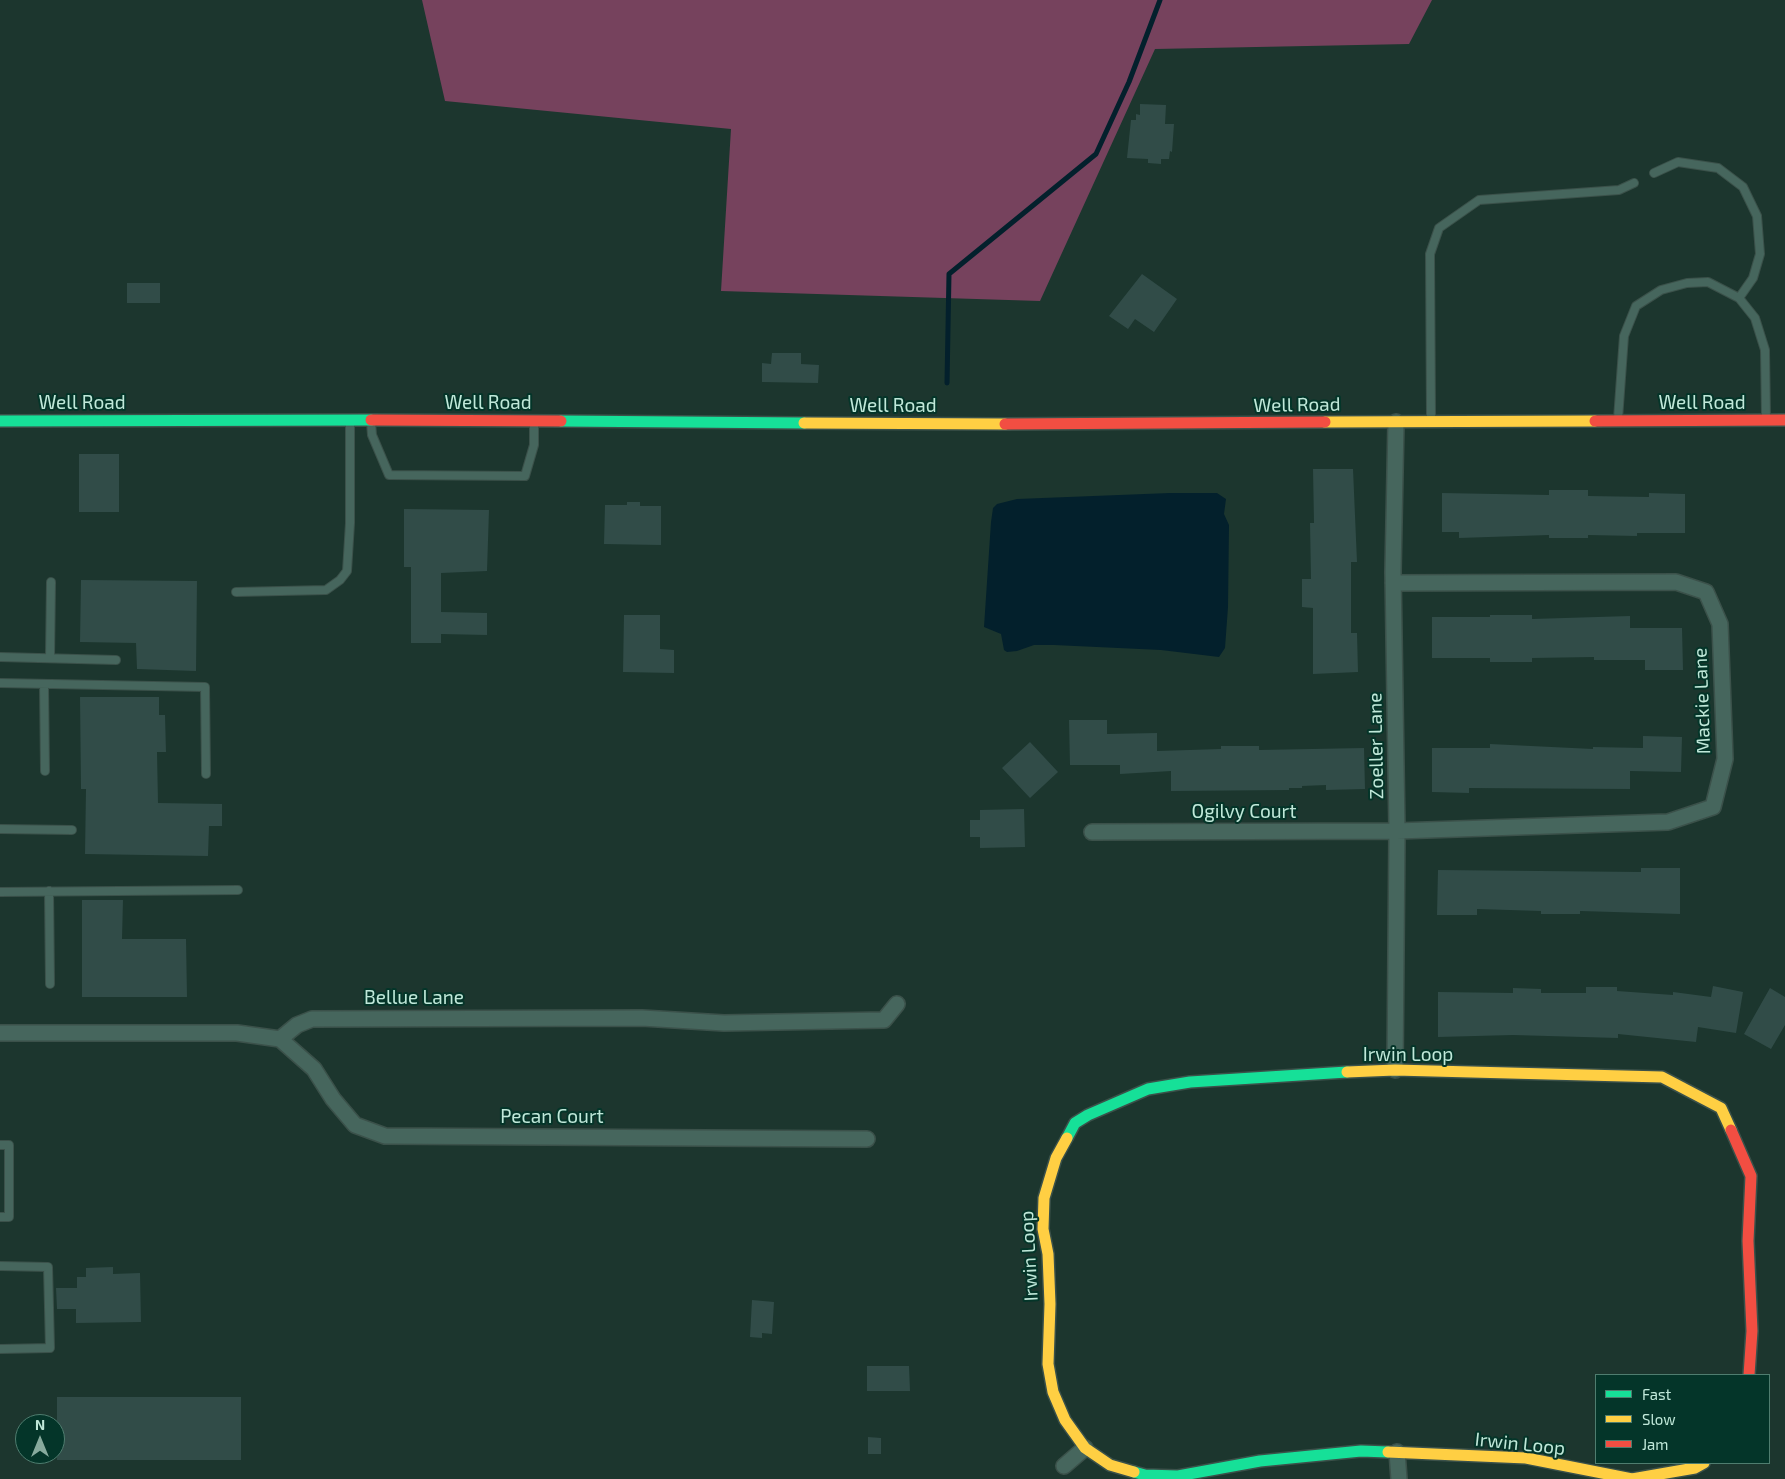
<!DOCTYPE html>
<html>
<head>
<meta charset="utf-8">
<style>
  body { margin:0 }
  #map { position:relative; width:1785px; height:1479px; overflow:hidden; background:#1c362e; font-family:"Exo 2",sans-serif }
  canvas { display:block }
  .legend { position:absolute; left:1595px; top:1374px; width:175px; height:90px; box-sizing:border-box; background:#043529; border:1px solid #4f7d6f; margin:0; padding:6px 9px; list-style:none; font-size:15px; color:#c0e8d9 }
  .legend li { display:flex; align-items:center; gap:10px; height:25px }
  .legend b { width:25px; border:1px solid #4f7d6f }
  .north { position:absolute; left:15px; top:1414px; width:50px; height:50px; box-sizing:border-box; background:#043529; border:1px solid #4f7d6f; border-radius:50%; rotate:0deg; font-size:14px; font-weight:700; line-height:20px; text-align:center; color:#c0e8d9 }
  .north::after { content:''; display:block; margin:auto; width:18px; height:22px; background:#87aa9d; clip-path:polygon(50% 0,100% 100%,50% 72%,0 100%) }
</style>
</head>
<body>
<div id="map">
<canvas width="1785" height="1479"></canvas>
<ul class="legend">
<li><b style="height:6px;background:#16e098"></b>Fast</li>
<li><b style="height:6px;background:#ffcf43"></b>Slow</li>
<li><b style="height:6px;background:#f24e42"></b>Jam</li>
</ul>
<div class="north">N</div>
</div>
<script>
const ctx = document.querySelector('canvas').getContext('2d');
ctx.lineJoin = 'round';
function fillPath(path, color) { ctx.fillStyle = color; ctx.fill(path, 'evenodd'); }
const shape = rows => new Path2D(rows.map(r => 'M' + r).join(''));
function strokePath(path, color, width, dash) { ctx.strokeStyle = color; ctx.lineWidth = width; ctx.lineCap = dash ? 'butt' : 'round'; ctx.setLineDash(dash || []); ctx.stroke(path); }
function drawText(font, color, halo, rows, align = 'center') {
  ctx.font = font + ' "Exo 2",sans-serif'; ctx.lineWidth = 4; ctx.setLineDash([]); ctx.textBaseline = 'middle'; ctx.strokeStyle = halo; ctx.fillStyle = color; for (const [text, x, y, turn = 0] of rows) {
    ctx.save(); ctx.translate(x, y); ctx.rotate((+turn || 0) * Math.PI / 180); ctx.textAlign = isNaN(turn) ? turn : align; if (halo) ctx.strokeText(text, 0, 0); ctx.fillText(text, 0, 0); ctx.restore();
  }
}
fillPath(shape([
  [422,0,1432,0,1409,44,1155,49,1040,301,721,291,731,129,445,101]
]), '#76425d');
fillPath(shape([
  [1170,493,1217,493,1226,499,1224,514,1229,525,1228,607,1225,648,1219,657,1161,650,1054,645,1034,645,1017,651,1007,652,1004,650,1001,634,984,627,991,522,993,508,997,504,1017,499]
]), '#03202c');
strokePath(shape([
  [947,383,949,274,1096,154,1129,82,1160,0]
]), '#03202c', 5);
fillPath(shape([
  [1140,104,1166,105,1165,124,1174,124,1172,152,1170,151,1169,159,1161,159,1161,164,1148,163,1148,159,1127,158,1131,120,1136,120,1136,114,1140,115],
  [1142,274,1177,299,1154,332,1135,319,1128,329,1109,316],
  [127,283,160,283,160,303,127,303],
  [772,353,801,353,801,364,819,365,818,383,762,382,762,363,771,364],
  [79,454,119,454,119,512,79,512],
  [1313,469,1353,469,1357,562,1351,562,1351,633,1357,633,1358,672,1313,674,1313,608,1302,607,1302,579,1311,579,1310,523,1314,523],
  [1549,490,1588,490,1588,496,1649,497,1649,493,1685,494,1685,533,1637,533,1637,536,1588,535,1588,538,1549,538,1549,535,1459,538,1459,532,1442,532,1442,493,1549,495],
  [627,502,640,502,640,506,661,506,661,545,604,544,605,505,627,505],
  [404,509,489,510,487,571,441,573,441,612,487,613,487,635,441,634,441,643,411,643,411,567,404,567],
  [81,580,197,581,196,671,137,669,136,643,80,642],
  [624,615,660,615,660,649,674,650,674,673,623,672],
  [1490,615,1532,615,1532,619,1630,616,1630,628,1682,628,1683,670,1645,670,1645,660,1594,660,1594,657,1532,658,1532,662,1490,662,1490,658,1432,658,1432,617,1490,617],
  [80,697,159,697,159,715,165,715,166,752,157,752,158,803,222,804,222,826,209,826,208,856,85,854,86,789,81,789],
  [1069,720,1107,720,1107,734,1157,733,1157,751,1221,749,1221,746,1259,746,1259,750,1364,748,1365,789,1326,790,1326,785,1302,786,1302,788,1289,788,1289,790,1171,791,1171,771,1120,774,1120,765,1070,765],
  [1643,736,1682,737,1681,772,1630,771,1630,789,1469,788,1469,793,1432,792,1432,748,1490,748,1490,744,1593,749,1593,747,1643,748],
  [1030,742,1058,772,1030,798,1002,768],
  [1024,809,1025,847,980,848,980,837,970,837,970,820,980,820,980,810],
  [1641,868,1680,868,1680,914,1580,911,1580,914,1541,914,1541,911,1477,909,1477,915,1437,915,1438,870,1641,872],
  [82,900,123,900,122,939,186,939,187,997,82,997],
  [1713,986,1743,992,1736,1033,1698,1027,1696,1042,1618,1034,1618,1038,1513,1035,1438,1037,1438,992,1513,993,1513,988,1541,989,1541,993,1586,993,1586,987,1617,987,1617,991,1673,995,1673,992,1711,997],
  [1770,988,1785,997,1785,1025,1771,1049,1744,1034],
  [113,1267,113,1274,140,1273,141,1322,76,1323,76,1309,57,1309,56,1288,77,1288,77,1277,86,1277,86,1268],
  [752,1300,774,1302,772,1334,762,1333,762,1338,750,1337],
  [867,1366,909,1366,910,1391,867,1391],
  [57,1397,241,1397,241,1460,57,1460],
  [868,1437,881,1438,881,1454,868,1454]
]), '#314c48');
const lane = shape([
  [1654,173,1678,162,1718,168,1743,187,1757,216,1760,254,1753,278,1739,298],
  [1431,419,1430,254,1439,228,1479,200,1619,190,1634,183],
  [1618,419,1624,336,1636,306,1661,290,1687,283,1708,282,1739,298,1755,318,1765,350,1766,419],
  [371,422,372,435,389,475,525,476,534,445,534,422],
  [236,592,326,590,340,580,347,571,350,523,350,422],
  [0,657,116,660],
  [50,658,51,582],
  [0,683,205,687,206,774],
  [44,684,45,771],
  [0,829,72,830],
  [49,891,50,984],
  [0,892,238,890],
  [0,1145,9,1145,9,1217,0,1217],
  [0,1266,48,1267,50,1348,0,1349]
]);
const street = shape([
  [1092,832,1397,831,1668,822,1713,807,1725,759,1720,624,1706,592,1676,582,1393,583],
  [0,1033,237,1033,280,1039,297,1025,312,1019,642,1018,724,1023,884,1020,897,1004],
  [280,1039,314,1069,333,1099,355,1125,385,1136,867,1139],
  [1395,1070,1397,831,1393,572,1396,422],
  [1397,1452,1399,1479],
  [1064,1466,1085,1448]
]);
const fast = shape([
  [0,421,371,420],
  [561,421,804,423],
  [1067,1138,1075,1123,1088,1115,1148,1089,1190,1082,1347,1072],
  [1134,1472,1145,1475,1178,1476,1260,1461,1361,1451,1388,1452]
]);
const slow = shape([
  [1325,422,1595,421],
  [804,423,1005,424],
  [1347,1072,1395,1070,1662,1077,1721,1108,1731,1130],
  [1067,1138,1056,1158,1044,1198,1043,1229,1048,1254,1050,1304,1048,1364,1053,1392,1065,1420,1085,1448,1110,1465,1134,1472],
  [1388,1452,1526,1458,1632,1479,1695,1468,1704,1463]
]);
const jam = shape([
  [371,420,561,421],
  [1595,421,1785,420],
  [1005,424,1325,422],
  [1731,1130,1751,1176,1748,1241,1752,1331,1749,1375]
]);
strokePath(lane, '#3b514a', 10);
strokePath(street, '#3b514a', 18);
strokePath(fast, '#3b514a', 14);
strokePath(slow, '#3b514a', 14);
strokePath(jam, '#3b514a', 14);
strokePath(lane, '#46665d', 8);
strokePath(street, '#46665d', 15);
strokePath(fast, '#16e098', 11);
strokePath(slow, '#ffcf43', 11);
strokePath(jam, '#f24e42', 11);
drawText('19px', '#c0e8d9', '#043529', [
  ["Well Road",82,403],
  ["Well Road",488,403],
  ["Well Road",1702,403],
  ["Well Road",1297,405,-1],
  ["Well Road",893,406],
  ["Mackie Lane",1702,701,-92],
  ["Zoeller Lane",1376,746,-91],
  ["Ogilvy Court",1244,812],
  ["Bellue Lane",414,998],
  ["Irwin Loop",1408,1055],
  ["Pecan Court",552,1117],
  ["Irwin Loop",1029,1256,-93],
  ["Irwin Loop",1520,1444,6]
]);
</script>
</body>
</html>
